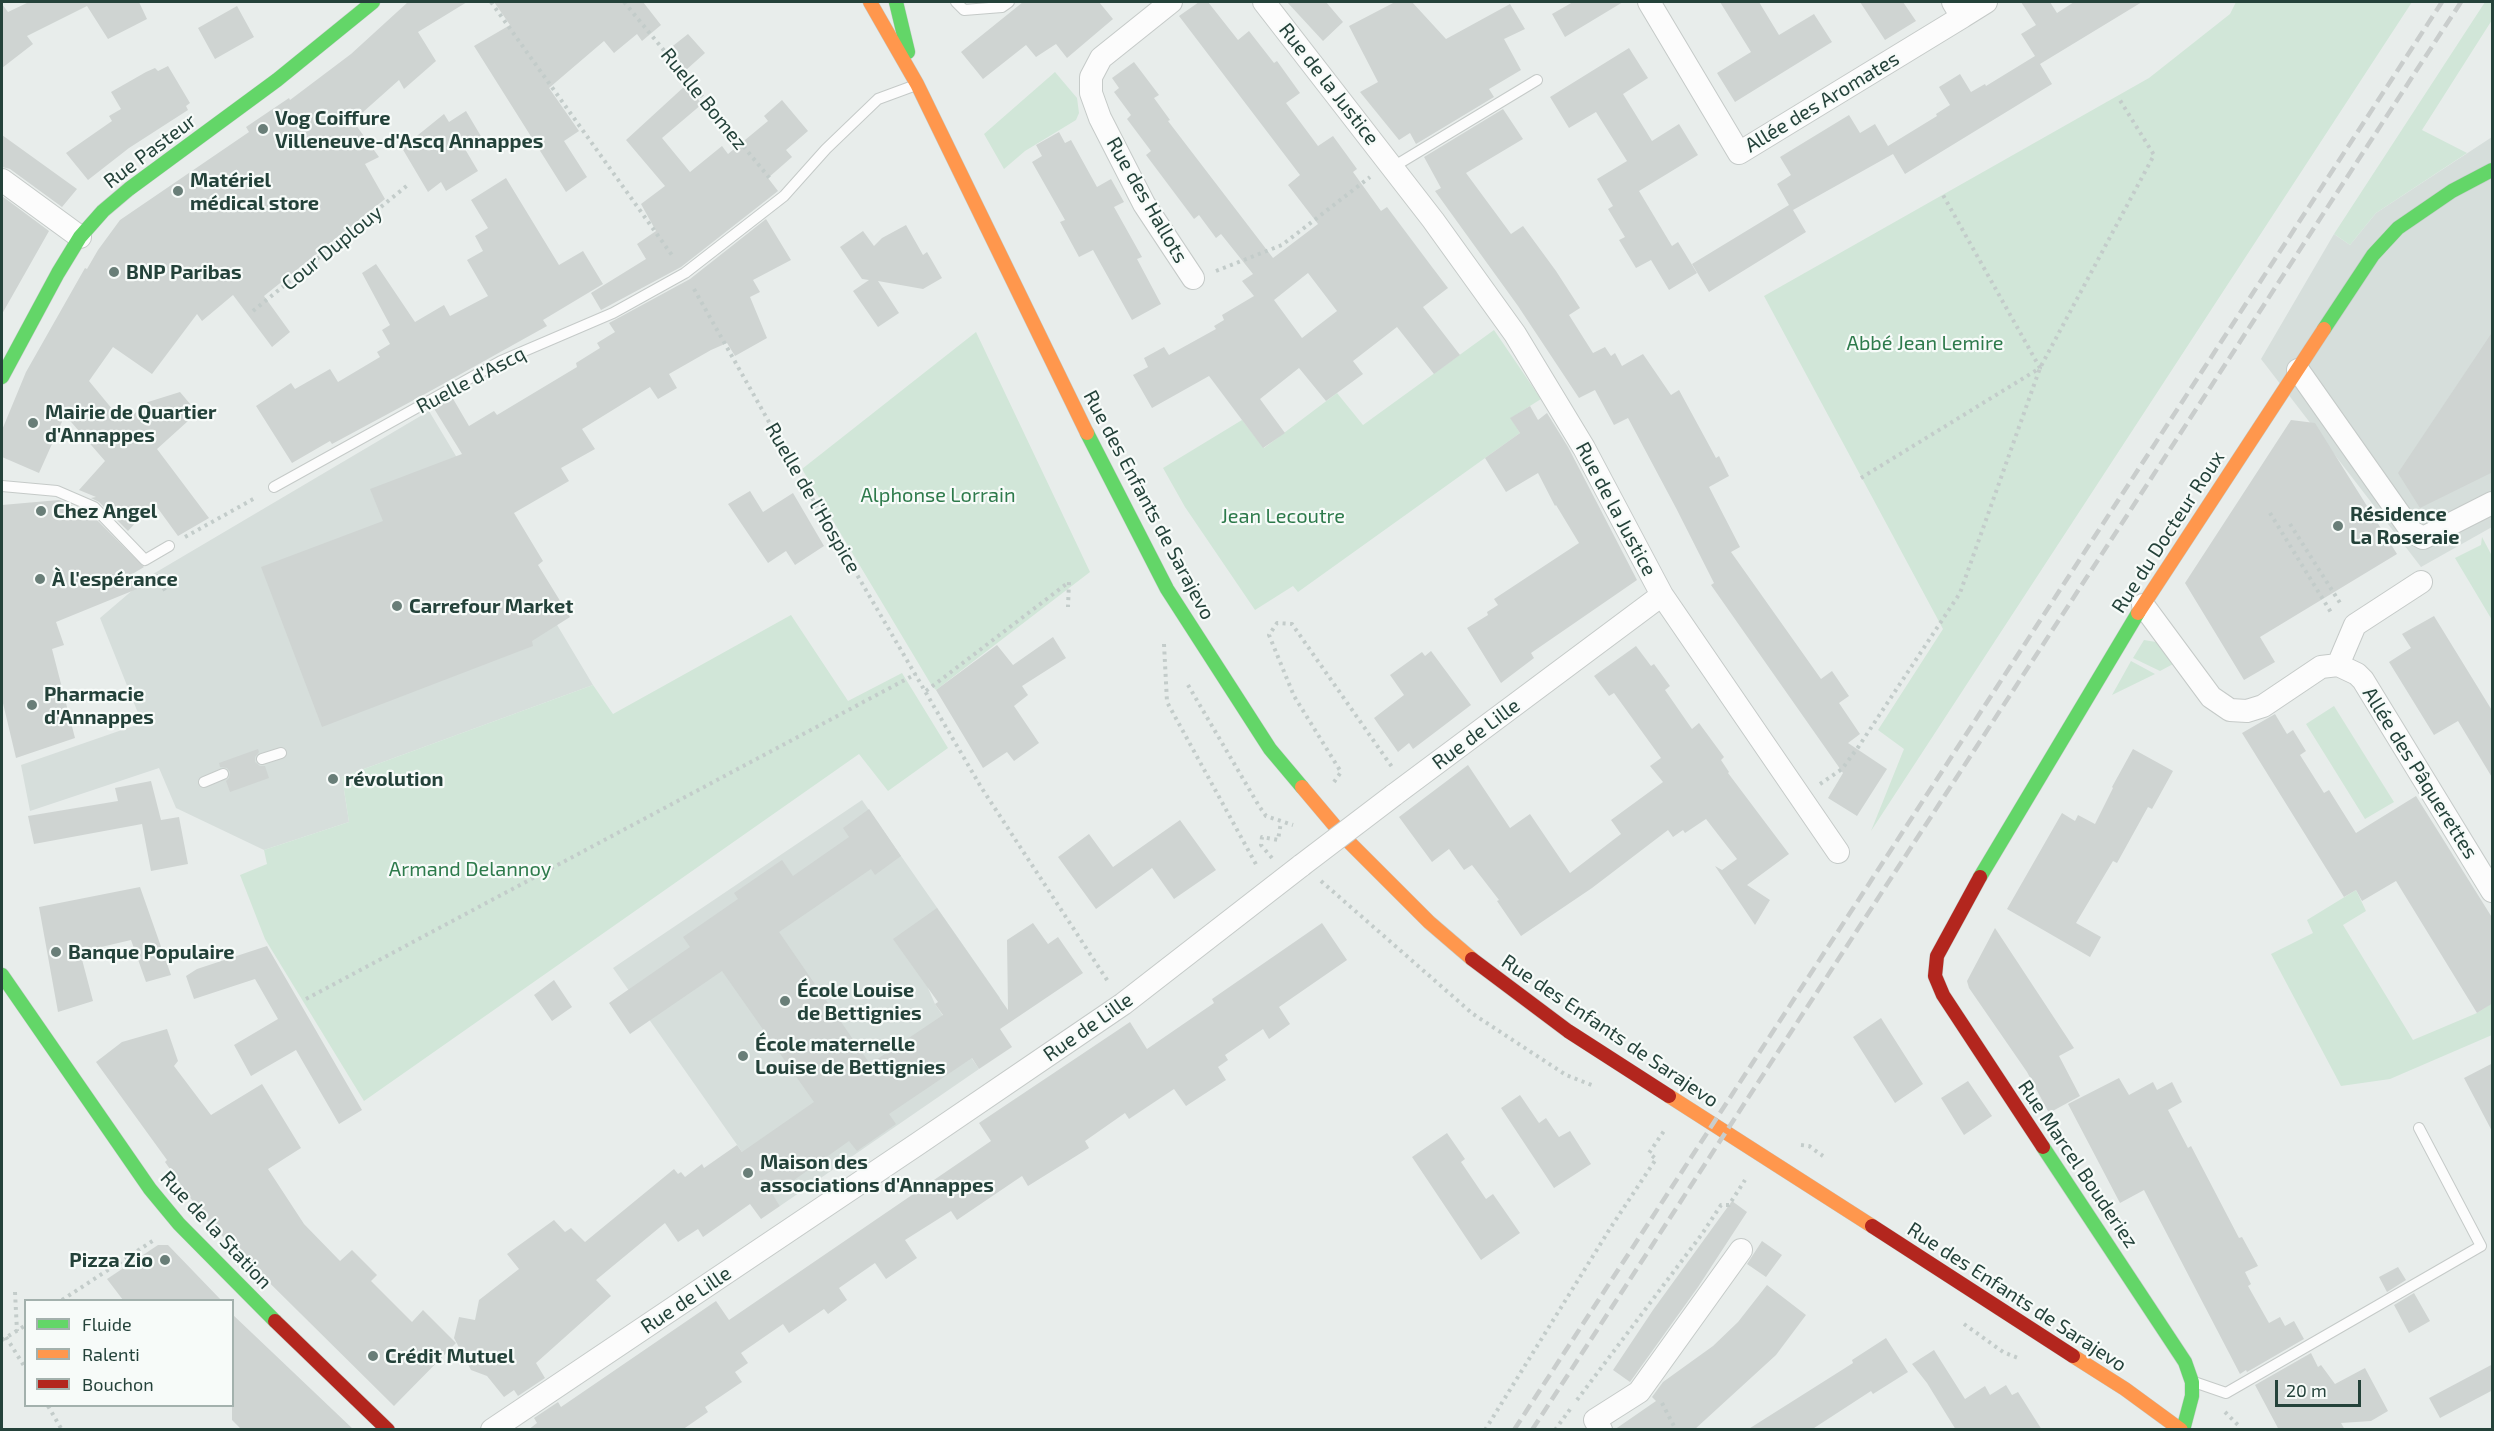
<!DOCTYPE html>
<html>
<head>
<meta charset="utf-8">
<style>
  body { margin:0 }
  #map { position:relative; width:2494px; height:1431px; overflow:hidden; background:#e8edeb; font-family:"Exo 2",sans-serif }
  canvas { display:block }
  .frame { position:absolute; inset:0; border:3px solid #24423a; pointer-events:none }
  .legend { position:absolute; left:24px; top:1299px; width:210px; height:108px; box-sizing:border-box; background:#f7fbf9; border:2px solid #a3b1ad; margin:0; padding:8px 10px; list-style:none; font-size:18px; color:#24423a }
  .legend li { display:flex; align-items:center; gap:12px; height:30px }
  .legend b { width:30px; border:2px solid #a3b1ad }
  .scale { position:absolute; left:2275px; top:1380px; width:86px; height:27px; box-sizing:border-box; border:3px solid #24423a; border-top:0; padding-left:8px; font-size:18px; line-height:21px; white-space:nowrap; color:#24423a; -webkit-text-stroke:4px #f7fbf9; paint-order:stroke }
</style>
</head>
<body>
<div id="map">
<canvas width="2494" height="1431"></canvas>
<div class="frame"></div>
<ul class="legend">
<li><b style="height:8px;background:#63d668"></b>Fluide</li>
<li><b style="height:8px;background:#ff974d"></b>Ralenti</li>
<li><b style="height:8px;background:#b3261e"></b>Bouchon</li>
</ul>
<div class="scale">20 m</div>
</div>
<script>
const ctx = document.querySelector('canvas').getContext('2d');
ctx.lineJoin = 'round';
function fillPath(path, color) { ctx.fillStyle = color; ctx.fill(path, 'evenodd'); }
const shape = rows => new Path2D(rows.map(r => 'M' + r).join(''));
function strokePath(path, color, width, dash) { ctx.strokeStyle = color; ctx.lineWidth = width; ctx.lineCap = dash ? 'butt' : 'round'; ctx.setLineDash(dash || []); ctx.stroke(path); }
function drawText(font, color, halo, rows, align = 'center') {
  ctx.font = font + ' "Exo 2",sans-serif'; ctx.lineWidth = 4.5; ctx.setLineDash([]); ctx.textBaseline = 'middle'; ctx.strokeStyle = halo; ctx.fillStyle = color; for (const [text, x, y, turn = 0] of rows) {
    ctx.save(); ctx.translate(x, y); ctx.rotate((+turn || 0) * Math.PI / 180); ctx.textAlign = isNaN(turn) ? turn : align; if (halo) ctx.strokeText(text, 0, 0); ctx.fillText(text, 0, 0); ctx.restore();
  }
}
fillPath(shape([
  [2492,137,2492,527,2421,567,2261,359,2334,234,2350,245,2376,213],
  [429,411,593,685,342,777,349,822,264,850,176,808,159,768,30,811,21,765,142,723,100,618,148,577],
  [862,800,1000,998,928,988,935,1004,979,1069,780,1206,613,968]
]), '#d6dedb');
fillPath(shape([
  [2236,2,2412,2,1871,831,1904,749,1878,730,1943,629,1764,296,2149,78,2230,14],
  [2485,2,2492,2,2492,20,2422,130,2467,153,2376,213,2350,245,2334,234],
  [1055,72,1077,98,1079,113,1076,120,1025,151,1004,169,984,134],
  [1494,330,1541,399,1511,418,1520,433,1298,592,1293,586,1255,610,1185,507,1163,468,1242,420,1264,448,1337,393,1363,425],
  [976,332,1090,572,936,690,932,686,802,469],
  [2482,537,2492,556,2492,620,2455,558,2481,545],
  [791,615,848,701,902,673,948,748,888,791,859,754,364,1101,265,939,240,875,267,864,264,850,349,822,342,777,593,685,613,714],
  [2144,640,2156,642,2175,663,2160,671,2133,658],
  [2131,661,2155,674,2112,695],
  [2334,706,2394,802,2365,819,2306,724],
  [2356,890,2366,911,2343,925,2413,1040,2477,1013,2492,1003,2492,1035,2390,1079,2341,1086,2271,954,2313,933,2307,920]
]), '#d1e6d8');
fillPath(shape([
  [29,2,139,2,147,19,108,39,87,6,27,36,33,44,2,68,2,4,8,12],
  [408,2,467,2,418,32,436,61,404,89,399,80,353,121,379,157,365,164,385,199,264,296,290,332,272,347,233,295,202,321,197,314,152,374,113,347,89,381,118,416,121,414,127,420,148,402,180,392,191,405,188,421,157,449,209,518,178,536,154,503,128,531,99,502,91,498,96,497,79,490,105,461,65,415,39,473,2,457,2,430,26,372,85,268,87,269,98,250,120,220,249,132,246,127,289,98,290,100,351,54],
  [494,2,643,2,661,25,642,41,637,34,614,53,604,41,549,88,579,131,564,141,587,177,566,192,474,46,510,25],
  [1023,2,1099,2,1113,19,1067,58,1056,44,1036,57,1026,45,983,79,961,52],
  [1199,2,1208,2,1238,40,1249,31,1274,63,1277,61,1300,93,1286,103,1318,146,1333,136,1357,169,1353,172,1381,211,1387,207,1432,267,1448,288,1423,307,1460,355,1434,374,1397,327,1353,361,1363,374,1326,401,1299,368,1260,399,1285,433,1263,448,1209,376,1152,408,1133,375,1148,367,1144,358,1164,347,1169,355,1216,329,1214,326,1224,320,1222,315,1254,296,1242,281,1253,274,1221,234,1216,238,1199,215,1194,219,1146,155,1151,151,1127,119,1131,115,1114,92,1119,88,1112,78,1134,62,1159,95,1154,98,1170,120,1168,121,1273,258,1318,224,1288,185,1300,175,1179,16],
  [1308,273,1337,311,1302,338,1274,300],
  [1287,2,1326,2,1343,22,1323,41],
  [1395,2,1412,2,1446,39,1510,4,1525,29,1504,39,1521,70,1489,89,1494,97,1416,144,1410,133,1399,140,1360,92,1378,82,1349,26],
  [1573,2,1623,2,1565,37,1552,14],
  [1720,2,1759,2,1779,35,1814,14,1832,42,1735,102,1717,73,1751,52],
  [1860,2,1903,2,1916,21,1885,40],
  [2021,2,2050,2,2057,13,2074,2,2142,2,2040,64,2052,84,1905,174,1893,154,1793,210,1806,232,1709,292,1692,264,1789,205,1777,184,1791,175,1780,157,1849,115,1860,133,1875,124,1888,146,1937,116,1936,114,1950,105,1939,87,1952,79,1960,74,1971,92,1985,84,1986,86,2035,56,2021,34,2036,25],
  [237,6,254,37,215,59,198,28],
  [688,34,705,53,686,70,669,49],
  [1629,48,1648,78,1623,94,1652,141,1679,124,1698,155,1639,191,1672,246,1678,242,1697,273,1669,290,1651,260,1636,268,1619,240,1625,237,1608,209,1613,206,1597,179,1627,161,1596,112,1569,128,1550,97],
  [168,66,190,103,186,106,188,110,129,148,88,180,66,153,112,121,109,116,121,109,111,92,146,72,155,68,158,71],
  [686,85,702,104,662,138,690,172,722,146,728,154,768,121,764,116,782,100,808,131,786,150,792,157,768,178,778,191,681,267,601,310,591,293,646,259,637,244,656,231,641,204,665,186,626,140],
  [1503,109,1523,139,1466,173,1511,234,1523,226,1556,271,1580,308,1569,315,1593,353,1605,347,1611,356,1615,353,1622,366,1643,354,1671,395,1679,390,1716,458,1719,456,1729,476,1709,487,1740,547,1731,552,1821,679,1832,671,1849,696,1839,703,1860,734,1848,743,1887,769,1857,816,1828,798,1843,773,1711,585,1714,583,1676,508,1628,418,1614,425,1595,390,1579,398,1518,306,1435,191,1441,188,1424,157],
  [466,111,482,138,465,149,478,171,446,191,441,182,428,192,402,148,444,114,449,122],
  [1059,132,1065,143,1071,140,1097,187,1111,179,1124,202,1114,207,1142,257,1137,259,1161,304,1132,320,1093,250,1079,257,1060,222,1065,220,1032,162,1042,156,1036,145],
  [2,135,77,189,62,207,10,169,2,167],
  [506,178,559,265,583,251,603,284,543,320,547,326,425,394,332,444,330,441,292,463,256,406,291,383,295,389,330,369,338,382,380,357,377,352,390,344,382,330,390,325,362,273,376,264,415,322,444,305,450,316,488,296,467,260,483,251,475,236,488,228,471,200],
  [2,196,49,231,2,314],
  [766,219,791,260,753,280,760,292,750,297,767,338,735,356,727,343,711,350,669,374,677,388,658,399,650,387,582,429,595,449,561,468,569,481,514,513,543,561,538,565,570,617,532,641,533,646,322,727,261,567,383,521,370,489,462,454,433,407,452,397,469,426,494,411,497,415,577,367,576,363,600,348,597,343,615,332,609,323,690,279],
  [906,225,923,255,927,252,942,278,923,289,878,281,899,313,878,327,853,291,869,280,862,279,840,247,863,231,874,246,882,238],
  [2493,331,2493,472,2420,508,2398,473],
  [1530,406,1538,420,1547,413,1568,447,1637,580,1531,653,1534,658,1501,683,1467,628,1488,615,1487,612,1498,605,1494,599,1579,543,1556,505,1555,506,1538,473,1506,492,1485,458,1520,433,1510,418],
  [2291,420,2315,423,2397,554,2260,637,2275,662,2244,680,2185,583],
  [750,491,763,512,793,493,824,546,795,565,786,551,768,563,728,504],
  [59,500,90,513,144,567,129,576,137,589,56,622,64,645,52,649,75,738,16,758,2,699,2,505],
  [2434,616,2493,712,2493,779,2458,721,2434,735,2389,662,2411,648,2402,634],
  [1053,637,1066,658,1022,686,1028,695,1014,706,1039,743,1014,761,1007,752,983,768,936,690,997,645,1013,665],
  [1636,646,1651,666,1654,664,1670,686,1665,690,1692,729,1699,723,1724,757,1721,760,1729,772,1728,773,1789,854,1747,885,1770,900,1755,925,1715,866,1722,870,1737,859,1706,819,1685,833,1683,830,1673,837,1668,830,1592,888,1521,936,1497,901,1499,900,1472,865,1464,870,1449,849,1432,862,1399,817,1468,765,1510,828,1530,814,1570,873,1621,834,1611,820,1663,782,1650,766,1661,758,1614,693,1609,696,1594,676],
  [1431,651,1471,705,1413,749,1409,743,1398,752,1374,718,1404,695,1390,675,1422,652,1425,656],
  [2275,714,2287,734,2293,730,2306,751,2300,755,2324,793,2329,790,2356,833,2416,796,2493,919,2493,1003,2477,1013,2396,881,2362,901,2356,890,2344,897,2242,733],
  [258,749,259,752,255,757,255,762,260,766,265,766,269,778,230,792,226,781,229,778,230,772,227,768,220,767,219,763],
  [2133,749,2173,771,2152,809,2148,807,2117,863,2113,861,2076,923,2101,937,2090,957,2007,909,2062,813,2075,821,2078,815,2095,824,2113,788,2112,787],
  [151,781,161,820,179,817,188,864,151,871,142,824,34,844,28,816,118,801,115,788],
  [869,809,901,856,875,875,871,869,779,932,870,1064,943,1015,935,1004,938,1002,893,939,937,908,1008,1010,1007,940,1033,923,1048,944,1058,937,1083,973,1000,1029,1012,1047,979,1069,972,1058,889,1114,896,1124,857,1151,849,1141,773,1195,780,1206,761,1219,750,1204,703,1237,698,1229,678,1242,665,1223,596,1280,611,1296,536,1363,545,1378,518,1396,514,1390,504,1397,487,1376,471,1370,454,1338,459,1317,475,1320,479,1300,519,1269,507,1254,554,1220,565,1232,571,1228,585,1242,674,1169,678,1174,681,1172,685,1177,702,1164,704,1168,737,1145,742,1152,814,1102,722,971,630,1034,609,1003,690,947,683,937,738,899,734,893,782,860,793,876,849,837,843,828],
  [1180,820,1216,870,1174,899,1152,868,1096,909,1058,857,1089,834,1113,867],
  [140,887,171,975,146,982,131,940,80,952,93,1001,58,1012,39,907],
  [1322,923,1347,960,1279,1007,1290,1024,1269,1039,1263,1029,1225,1055,1228,1060,1218,1067,1226,1080,1186,1106,1174,1089,1129,1119,1125,1113,1085,1141,1089,1148,1028,1186,1022,1176,957,1220,951,1211,905,1240,917,1258,886,1279,875,1263,839,1288,847,1300,828,1314,824,1309,789,1333,783,1324,741,1353,748,1363,735,1372,742,1382,705,1407,708,1412,682,1430,528,1430,537,1423,534,1418,558,1402,561,1407,716,1301,729,1320,991,1141,979,1123,1130,1022,1147,1049,1214,1003,1212,999],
  [1995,928,2074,1048,2059,1056,2080,1096,2049,1113,2027,1072,1969,988,1967,981],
  [267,946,362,1110,339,1124,296,1050,251,1076,234,1045,278,1019,255,979,194,999,186,976,197,969],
  [554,980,572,1007,552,1021,534,995],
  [1881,1018,1923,1084,1895,1103,1853,1037],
  [167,1029,178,1061,174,1066,211,1115,262,1084,301,1148,268,1169,304,1224,340,1261,352,1250,377,1275,371,1281,412,1322,423,1310,456,1343,394,1406,206,1220,165,1162,167,1160,96,1062,122,1042],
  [2493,1063,2493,1133,2464,1078],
  [2119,1078,2129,1095,2153,1082,2157,1090,2172,1082,2182,1102,2168,1110,2188,1148,2191,1146,2239,1238,2242,1237,2258,1266,2245,1272,2251,1284,2248,1286,2269,1323,2280,1317,2285,1326,2294,1321,2304,1339,2247,1372,2246,1370,2240,1374,2144,1190,2120,1203,2068,1104],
  [1968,1081,1992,1116,1964,1135,1941,1098],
  [1520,1095,1539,1123,1546,1118,1559,1137,1570,1131,1591,1164,1554,1188,1501,1108],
  [1447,1133,1465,1159,1461,1162,1486,1199,1493,1194,1520,1233,1481,1260,1412,1157],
  [1732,1201,1747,1212,1698,1287,1630,1382,1613,1370,1653,1310],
  [1762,1241,1782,1255,1766,1277,1747,1264],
  [158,1245,168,1245,221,1300,123,1300,107,1279],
  [2398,1267,2406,1280,2387,1292,2379,1277],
  [1767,1285,1806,1315,1776,1355,1694,1430,1614,1430,1656,1401,1652,1397,1663,1382,1713,1346,1738,1322],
  [2414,1293,2430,1321,2409,1333,2394,1305],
  [232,1314,272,1352,354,1430,242,1430,232,1420],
  [1886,1338,1908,1372,1873,1394,1871,1391,1811,1430,1747,1430,1853,1363,1852,1360],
  [1934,1350,1965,1399,1985,1386,1990,1395,2006,1385,2012,1395,2018,1392,2042,1430,1956,1430,1927,1383,1912,1364],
  [2311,1353,2318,1367,2321,1365,2335,1384,2365,1368,2388,1411,2371,1421,2341,1423,2345,1430,2279,1430,2255,1385],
  [2493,1364,2493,1390,2440,1418,2429,1398]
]), '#cfd4d2');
const lane = shape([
  [956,2,964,10,1002,7,1009,2],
  [1393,167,1537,80],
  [2,486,57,491,94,507,145,560,169,546],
  [274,487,501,361,613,313,685,273,784,196,826,149,878,99,916,85],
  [262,759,281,753],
  [204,782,223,774],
  [2197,1383,2226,1393,2481,1246,2419,1128]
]);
const street = shape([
  [1171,2,1101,58,1091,77,1091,93,1100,118,1144,204,1193,278],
  [1264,2,1433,220,1515,334,1584,448,1662,595,1838,852],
  [1649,2,1739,153,1962,17,1953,2],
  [1962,17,1986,2],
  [2,180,80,237],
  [2298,370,2412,532,2423,538,2492,503],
  [2143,605,2211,697,2230,710,2247,711,2263,706,2321,667,2338,665,2357,674,2363,680,2492,891],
  [2338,665,2355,625,2421,582],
  [1394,795,1662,595],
  [492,1430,919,1143,1123,1004,1302,865],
  [1601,1430,1595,1420,1639,1392,1741,1250]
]);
const fast = shape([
  [896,2,908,52],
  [2324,329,2373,255,2398,228,2452,191,2492,170],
  [2,377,58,273,80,237,103,211,129,189,277,80,373,2],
  [1087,433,1167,589,1270,749,1302,787],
  [1980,877,2138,613],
  [2,975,150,1189,179,1224,275,1321],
  [2043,1147,2185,1362,2192,1382,2192,1396,2183,1430]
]);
const slow = shape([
  [870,2,917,84,1087,433],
  [2138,613,2324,329],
  [1302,787,1345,838,1429,922,1472,959],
  [1669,1096,1872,1226],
  [2073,1356,2125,1389,2181,1430]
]);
const jam = shape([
  [1980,877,1937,956,1935,976,1943,995,2043,1147],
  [1472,959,1568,1031,1669,1096],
  [1872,1226,2073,1356],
  [275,1321,388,1430]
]);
strokePath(lane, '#c5cac8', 12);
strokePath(street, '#c5cac8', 24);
strokePath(fast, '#c3cbc8', 15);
strokePath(slow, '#c3cbc8', 15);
strokePath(jam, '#c3cbc8', 15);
strokePath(shape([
  [491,2,674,258],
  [624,2,772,181],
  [1216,271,1282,245,1370,177],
  [694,289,804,484,981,787,1109,983],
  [253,311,409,184],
  [1861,478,2040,368,1943,195],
  [2270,513,2332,614],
  [2290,524,2342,606],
  [185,537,257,497],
  [156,575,166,592],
  [1164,644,1167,702,1258,868],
  [1188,685,1259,806,1266,816,1293,825],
  [926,691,1069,582,1068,607],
  [1334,782,1341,772,1294,696,1269,635,1277,623,1292,624,1392,767],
  [1820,784,1842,769,1859,746,1960,593,2040,368,2154,155,2118,97],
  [1272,858,1261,845,1262,837,1278,840,1281,822],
  [1321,881,1473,1014,1566,1075,1594,1086],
  [306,999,916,674],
  [1801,1145,1809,1146,1823,1156],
  [15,1292,17,1331],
  [62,1300,154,1240],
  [1964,1324,2003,1352,2018,1358],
  [6,1337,26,1369],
  [2,1340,26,1325],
  [1577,1400,1702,1234,1721,1205,1729,1205,1745,1180],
  [1662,1403,1676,1430],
  [48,1406,62,1430],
  [2225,1412,2238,1425,2239,1430],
  [1485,1430,1611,1227,1656,1159,1649,1153,1666,1128],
  [1555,1430,1571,1408]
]), '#c3ccca', 4, [3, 4.5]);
strokePath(lane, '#fcfcfc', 10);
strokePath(street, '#fcfcfc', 22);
strokePath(fast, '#63d668', 14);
strokePath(slow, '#ff974d', 14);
strokePath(jam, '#b3261e', 14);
strokePath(shape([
  [1514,1430,2442,2],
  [1532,1430,2461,2]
]), '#c9cdcc', 4.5, [12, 6]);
const streetBridge = shape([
  [1302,865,1394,795]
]);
strokePath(streetBridge, '#c5cac8', 24, []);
strokePath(streetBridge, '#fcfcfc', 22);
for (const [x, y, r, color] of [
  [263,129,6,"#697e78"],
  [178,191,6,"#697e78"],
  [114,272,6,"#697e78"],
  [33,423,6,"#697e78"],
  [41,511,6,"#697e78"],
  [2338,526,6,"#697e78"],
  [40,579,6,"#697e78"],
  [397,606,6,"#697e78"],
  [32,705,6,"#697e78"],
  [333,779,6,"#697e78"],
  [56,952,6,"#697e78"],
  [785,1001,6,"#697e78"],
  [743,1056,6,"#697e78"],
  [748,1173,6,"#697e78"],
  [165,1260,6,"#697e78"],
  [373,1356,6,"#697e78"]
]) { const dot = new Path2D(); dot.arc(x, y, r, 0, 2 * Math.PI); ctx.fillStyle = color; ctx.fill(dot); strokePath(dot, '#f7fbf9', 2); }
drawText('20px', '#24423a', '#f7fbf9', [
  ["Rue de la Justice",1329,84,52],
  ["Ruelle Bomez",704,99,51],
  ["Allée des Aromates",1822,102,-31],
  ["Rue Pasteur",150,151,-37],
  ["Rue des Hallots",1147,200,60],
  ["Cour Duplouy",332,248,-39],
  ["Ruelle d'Ascq",471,380,-28],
  ["Ruelle de l'Hospice",813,498,60],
  ["Rue des Enfants de Sarajevo",1149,505,62],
  ["Rue de la Justice",1616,509,62],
  ["Rue du Docteur Roux",2168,532,-57],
  ["Rue de Lille",1476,734,-37],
  ["Allée des Pâquerettes",2420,773,58],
  ["Rue de Lille",1088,1027,-35],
  ["Rue des Enfants de Sarajevo",1610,1031,34],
  ["Rue Marcel Bouderiez",2078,1164,56],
  ["Rue de la Station",216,1230,47],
  ["Rue des Enfants de Sarajevo",2017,1297,33],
  ["Rue de Lille",686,1300,-34]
]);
drawText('bold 20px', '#24423a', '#f7fbf9', [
  ["Vog Coiffure",275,118],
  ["Villeneuve-d'Ascq Annappes",275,141],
  ["Matériel",190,180],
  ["médical store",190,203],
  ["BNP Paribas",126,272],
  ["Mairie de Quartier",45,412],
  ["d'Annappes",45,435],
  ["Chez Angel",53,511],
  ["Résidence",2350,514],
  ["La Roseraie",2350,537],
  ["À l'espérance",52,579],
  ["Carrefour Market",409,606],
  ["Pharmacie",44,694],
  ["d'Annappes",44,717],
  ["révolution",345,779],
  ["Banque Populaire",68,952],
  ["École Louise",797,990],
  ["de Bettignies",797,1013],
  ["École maternelle",755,1044],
  ["Louise de Bettignies",755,1067],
  ["Maison des",760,1162],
  ["associations d'Annappes",760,1185],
  ["Pizza Zio",153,1260,"right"],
  ["Crédit Mutuel",385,1356]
], 'left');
drawText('20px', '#2d7a4b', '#f7fbf9', [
  ["Abbé Jean Lemire",1925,343],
  ["Alphonse Lorrain",938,495],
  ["Jean Lecoutre",1283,516],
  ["Armand Delannoy",470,869]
]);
</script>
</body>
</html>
